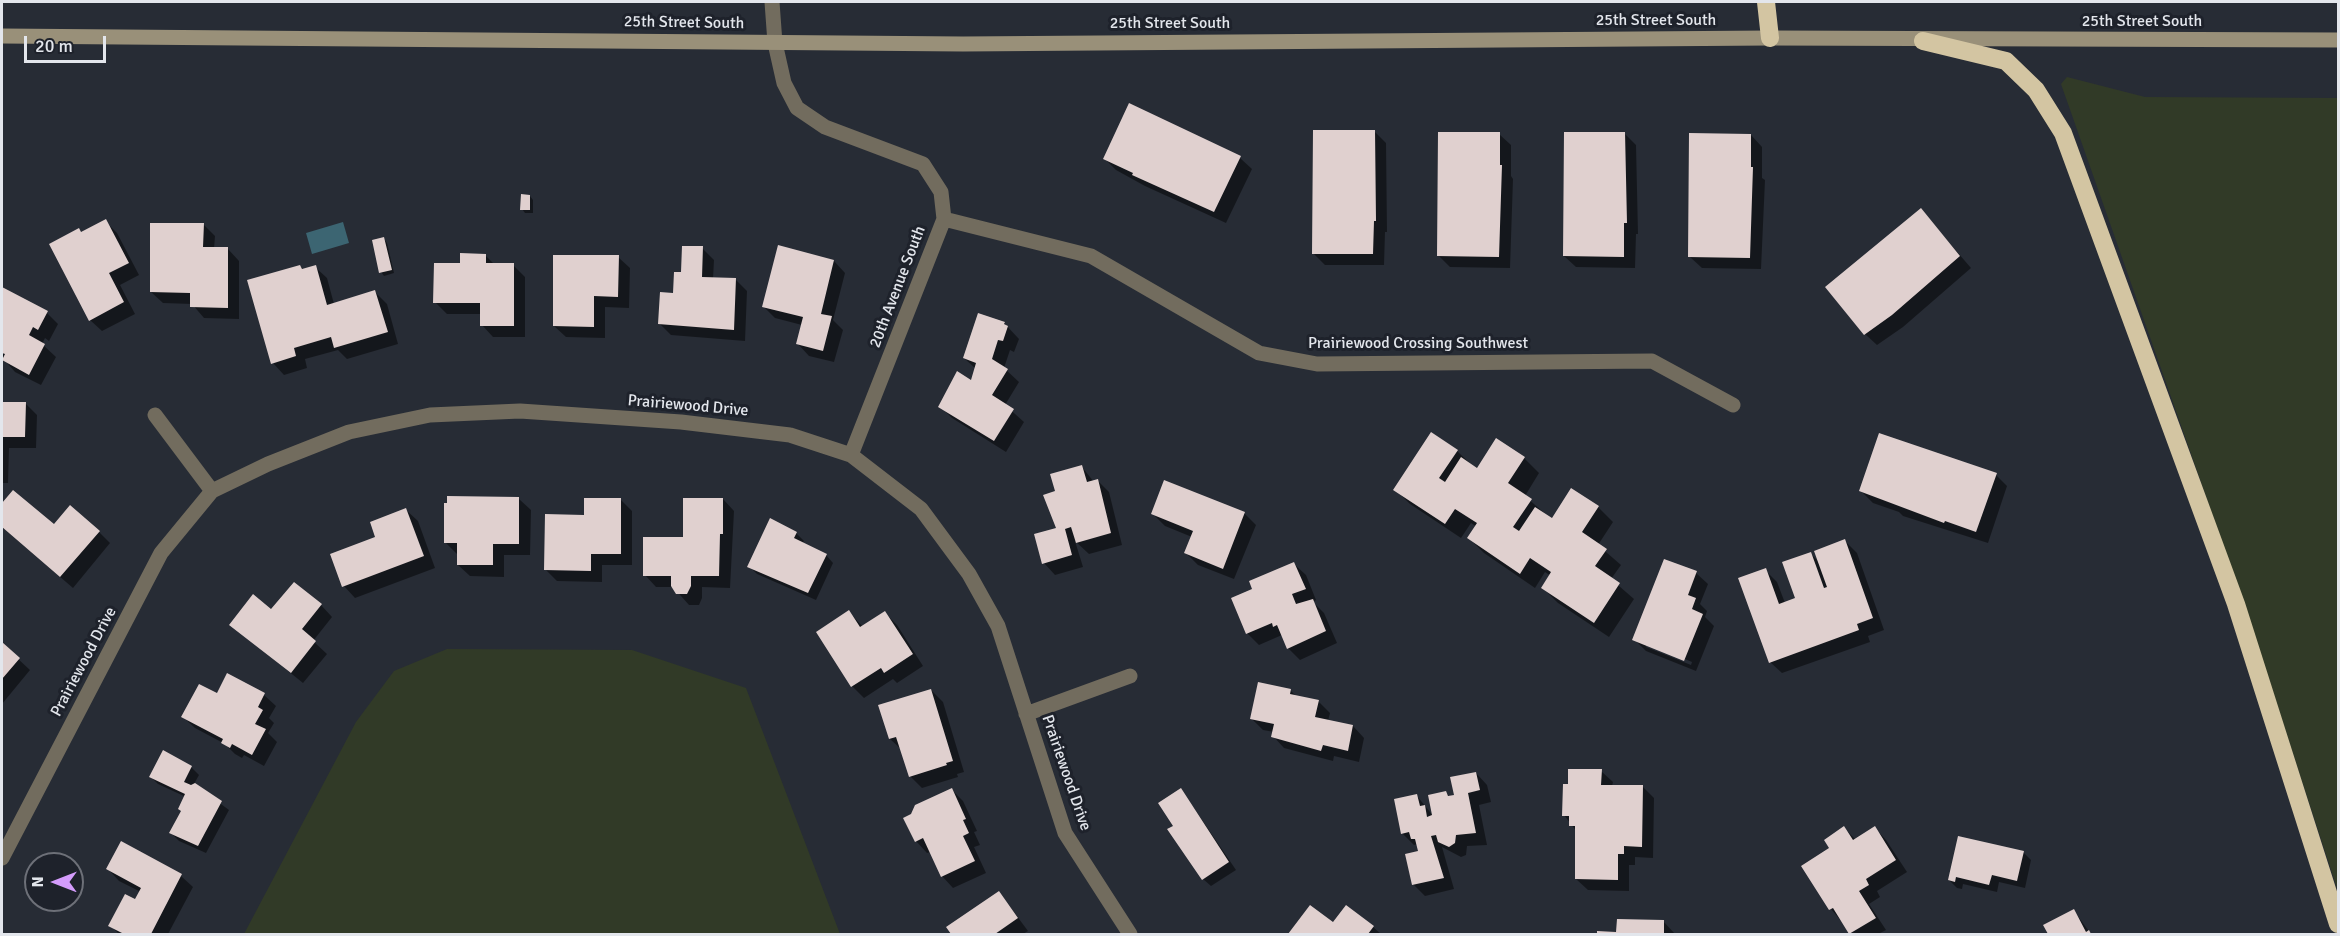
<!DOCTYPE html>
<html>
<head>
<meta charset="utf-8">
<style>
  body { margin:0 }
  #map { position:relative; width:2340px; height:936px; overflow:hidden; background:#272c35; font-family:Signika,sans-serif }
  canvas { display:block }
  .frame { position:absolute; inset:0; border:3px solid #e3e6ec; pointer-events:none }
  .north { position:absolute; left:24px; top:852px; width:60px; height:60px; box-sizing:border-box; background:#1e222b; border:2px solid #6d7078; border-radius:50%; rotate:270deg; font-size:16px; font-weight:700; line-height:24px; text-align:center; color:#e3e6ec }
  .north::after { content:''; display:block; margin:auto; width:21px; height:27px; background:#d49cfc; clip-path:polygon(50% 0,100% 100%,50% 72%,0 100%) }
  .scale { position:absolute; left:24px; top:36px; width:82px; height:27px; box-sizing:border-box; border:3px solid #e3e6ec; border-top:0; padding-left:8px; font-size:18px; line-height:21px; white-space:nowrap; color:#e3e6ec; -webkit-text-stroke:4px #1e222b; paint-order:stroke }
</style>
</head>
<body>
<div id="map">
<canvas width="2340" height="936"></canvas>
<div class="frame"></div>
<div class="north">N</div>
<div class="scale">20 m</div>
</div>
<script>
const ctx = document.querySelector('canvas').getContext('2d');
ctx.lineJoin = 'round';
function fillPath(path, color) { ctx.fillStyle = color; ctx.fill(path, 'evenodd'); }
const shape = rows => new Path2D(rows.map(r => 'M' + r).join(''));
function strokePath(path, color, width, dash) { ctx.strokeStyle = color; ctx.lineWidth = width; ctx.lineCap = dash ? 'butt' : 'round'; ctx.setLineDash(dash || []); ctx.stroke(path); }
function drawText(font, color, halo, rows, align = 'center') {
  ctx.font = font + ' Signika,sans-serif'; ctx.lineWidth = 6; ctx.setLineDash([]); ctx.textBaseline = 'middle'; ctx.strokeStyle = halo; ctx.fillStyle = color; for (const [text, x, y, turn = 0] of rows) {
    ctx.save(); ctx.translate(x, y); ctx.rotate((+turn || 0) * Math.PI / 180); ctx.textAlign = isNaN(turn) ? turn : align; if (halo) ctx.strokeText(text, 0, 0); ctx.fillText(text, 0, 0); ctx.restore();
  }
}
fillPath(shape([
  [2067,77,2145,97,2338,98,2338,891,2247,613,2061,84],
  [447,649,632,650,746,688,840,934,244,934,356,722,394,671]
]), '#313a27');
fillPath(shape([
  [343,222,349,243,312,254,306,233]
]), '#3c6572');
fillPath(shape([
  [1374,131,1386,143,1387,232,1385,232,1384,265,1325,265,1313,253],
  [1499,134,1511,145,1511,176,1513,179,1510,268,1450,267,1439,256],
  [1625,134,1636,145,1638,234,1636,234,1635,268,1576,267,1564,256],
  [1751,135,1762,147,1762,178,1765,180,1761,269,1702,268,1690,257],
  [1104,158,1240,158,1252,169,1226,223,1145,186,1116,170],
  [530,196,533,200,533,213,525,213,522,209],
  [1921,210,1971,268,1903,327,1877,345,1865,334],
  [105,221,117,233,139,275,120,285,135,314,102,331,90,320,82,233],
  [203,224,215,236,214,249,228,249,239,261,239,319,204,318,192,304,163,303,151,292],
  [384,239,387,243,394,273,384,276,381,272],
  [702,248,714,260,713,279,736,280,747,291,745,341,671,335,660,324],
  [485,255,495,265,513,265,525,277,525,337,493,337,482,325,482,314,447,314,435,302,461,265],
  [618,257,630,268,629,308,605,307,605,338,566,337,554,326],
  [834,261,845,273,833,320,843,330,834,362,809,356,798,344,802,325,775,318,763,306],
  [300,266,304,270,315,267,327,278,334,304,375,292,387,304,398,344,347,359,338,350,305,359,307,368,284,375,273,363],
  [2,289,47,313,58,324,49,341,45,338,42,344,56,357,41,385,15,372,2,357],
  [1004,323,1019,339,1014,352,1010,350,1004,368,1019,382,1005,405,1024,422,1006,452,952,418,940,406,972,382,976,369,964,358],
  [2,403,25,403,37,415,36,448,9,448,8,483,2,483],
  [1497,440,1524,458,1539,473,1525,496,1552,520,1572,490,1598,507,1613,522,1598,545,1621,565,1611,579,1634,599,1609,637,1558,603,1543,588,1551,576,1545,572,1535,588,1484,553,1469,538,1477,527,1471,523,1461,538,1410,504,1395,489,1457,451,1477,470],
  [1082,467,1094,482,1098,481,1109,492,1122,545,1089,554,1075,541,1083,567,1055,575,1044,563],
  [1996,475,2007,486,1988,543,1903,516,1899,512,1873,503,1861,491],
  [13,492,54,526,99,532,110,543,73,588,2,527,2,506],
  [519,499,531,510,530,555,504,555,504,577,470,576,458,565,458,555,446,543],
  [620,499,632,511,632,565,602,565,602,582,557,581,546,570,585,516],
  [723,499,734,511,730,588,702,587,702,598,699,605,689,605,673,587,656,587,645,575],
  [406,510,418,521,435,568,355,598,344,586,377,538],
  [1244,513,1256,525,1234,579,1198,565,1186,553,1192,537,1165,526,1153,514],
  [796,533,804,541,802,544,826,555,833,563,816,600,757,574,749,566],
  [1845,541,1857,553,1884,630,1868,636,1870,642,1782,673,1770,662,1765,570,1777,582,1785,603,1797,599,1811,554,1820,563],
  [1294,564,1306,575,1316,600,1313,602,1324,613,1337,643,1300,660,1288,648,1282,635,1259,645,1247,633],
  [1696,573,1708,584,1700,604,1707,611,1705,617,1714,626,1696,671,1646,651,1634,639],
  [1646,643,1692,662,1691,665,1646,647],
  [321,605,332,617,313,641,327,654,303,683,231,625,272,612],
  [849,612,863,627,885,613,897,625,923,666,897,683,893,679,864,698,852,686,818,632],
  [2,644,30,670,2,704],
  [931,690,943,702,964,772,957,774,958,777,922,788,910,776,902,750,890,739,880,706],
  [1290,690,1297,697,1318,701,1330,713,1328,721,1353,726,1364,738,1359,762,1334,756,1333,761,1284,748,1273,736,1274,732,1263,730,1251,718],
  [218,695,264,695,276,706,269,718,274,723,268,733,277,742,264,766,244,755,242,758,235,754,225,744,195,728,183,717],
  [191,767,199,775,194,784,229,810,206,853,179,841,171,833,183,812,186,797,158,784,151,777],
  [1601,771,1613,782,1612,786,1643,787,1654,798,1653,858,1635,857,1635,865,1629,865,1629,891,1588,890,1576,879,1577,832,1564,815,1570,786],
  [1476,773,1487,785,1491,802,1479,805,1487,845,1467,846,1466,855,1461,857,1442,847,1454,889,1425,896,1413,884,1420,852,1418,844,1414,845,1402,833,1417,796,1434,817,1446,793,1450,797,1456,796],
  [1181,789,1236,870,1211,886,1203,879,1175,826],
  [952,790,963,801,977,831,974,832,980,845,974,847,986,873,953,888,942,876,931,852,927,853,916,841,912,815],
  [1844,828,1856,840,1875,828,1886,840,1907,872,1877,891,1880,897,1869,904,1886,930,1878,934,1852,934,1831,909,1803,866,1831,848],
  [1959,838,2024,853,2031,860,2025,888,1999,882,1997,892,1963,884,1962,889,1957,888,1949,880],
  [121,843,181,876,193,887,168,934,119,934,110,925,136,901,141,892,119,881,108,869],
  [999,892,1028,931,1023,934,952,934,948,928],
  [1310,907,1333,924,1373,927,1381,934,1289,934],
  [2074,911,2091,934,2049,934,2045,925],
  [1663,921,1675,934,1599,934,1618,933]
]), '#0007');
fillPath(shape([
  [1129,103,1241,156,1214,212,1132,175,1133,173,1103,159],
  [1313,130,1375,130,1376,221,1374,221,1373,254,1312,254],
  [1438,132,1500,132,1500,165,1502,165,1499,257,1437,256],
  [1564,132,1625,132,1627,223,1624,223,1624,257,1563,256],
  [1689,133,1751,134,1751,167,1753,167,1750,258,1688,257],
  [521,194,530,195,530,210,520,210],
  [1921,208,1960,256,1892,315,1864,335,1825,287],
  [106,219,129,263,109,273,124,302,89,321,49,244,79,228,81,232],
  [150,223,204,223,203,247,228,247,228,308,190,307,190,293,150,292],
  [384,237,392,270,379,273,372,240],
  [778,245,834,260,821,314,832,316,823,351,796,344,803,317,762,307],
  [682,246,703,246,702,277,736,278,734,330,658,324,660,292,673,293,674,272,681,272],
  [460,253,486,254,486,263,514,263,514,326,480,326,480,303,433,303,434,263,460,263],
  [553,255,619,255,618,297,594,296,594,327,553,326],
  [300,265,302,269,316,265,327,305,375,290,388,332,334,348,331,337,294,348,296,356,271,364,247,280],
  [2,287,48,311,38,330,33,327,29,335,45,344,29,375,2,360,5,354,2,353],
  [978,313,1005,322,1004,324,1008,326,1003,341,998,340,992,359,1008,369,992,395,1014,409,994,441,938,407,957,371,971,380,976,363,963,358],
  [2,402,26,402,25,437,2,437],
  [1431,432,1458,450,1439,478,1445,482,1461,457,1477,468,1496,438,1525,457,1508,483,1532,499,1513,527,1519,531,1535,507,1552,518,1571,488,1599,506,1582,532,1607,549,1595,566,1620,583,1594,623,1541,588,1551,572,1530,558,1520,574,1467,538,1477,523,1455,509,1445,524,1393,490],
  [1879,433,1997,473,1976,532,1945,521,1944,523,1859,491],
  [1082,465,1087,482,1098,479,1111,533,1076,543,1071,527,1065,529,1072,555,1042,564,1034,534,1056,528,1043,495,1055,491,1050,474],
  [1164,480,1245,512,1223,569,1184,553,1193,531,1151,514],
  [13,490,54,524,70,505,100,531,60,577,2,527,2,503],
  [447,496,519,497,519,544,493,544,493,565,457,565,457,543,444,543,444,503,447,503],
  [584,498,621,498,621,554,591,554,591,571,544,570,545,514,584,515],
  [683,498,723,498,723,534,720,534,719,576,691,576,691,586,687,594,676,594,671,586,671,576,643,576,643,537,683,537],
  [406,508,424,556,342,587,330,554,375,537,370,522],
  [770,518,797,532,794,538,827,554,808,593,747,567],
  [1845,539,1873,618,1857,624,1859,630,1769,663,1738,578,1766,568,1779,604,1795,598,1782,562,1811,552,1824,588,1827,587,1814,551],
  [1664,559,1697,571,1688,595,1696,598,1692,609,1703,614,1684,661,1632,640],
  [1294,562,1306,589,1292,594,1296,604,1313,599,1326,631,1287,649,1277,625,1273,627,1272,623,1246,634,1231,598,1252,589,1249,581],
  [294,582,322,604,302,629,316,641,291,673,229,625,253,594,271,609],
  [849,610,860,627,885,611,913,654,884,673,881,668,851,687,816,632],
  [2,642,20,658,2,679],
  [227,673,265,693,258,707,263,710,255,724,266,729,252,755,232,744,230,748,221,743,223,739,181,717,199,684,217,693],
  [1258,682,1291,689,1290,694,1319,700,1315,717,1353,725,1348,751,1323,745,1321,751,1271,737,1274,724,1250,719],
  [931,689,953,761,946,763,947,765,909,777,896,737,889,739,878,705],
  [163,750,192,766,184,782,191,785,195,783,222,801,198,846,169,833,181,811,178,809,185,794,149,777],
  [1568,769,1602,769,1601,785,1643,785,1642,847,1624,846,1624,854,1618,854,1618,880,1575,879,1575,826,1569,826,1569,816,1562,816,1563,784,1568,784],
  [1476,772,1480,790,1468,793,1476,833,1456,835,1455,843,1449,847,1438,842,1436,835,1431,836,1444,878,1412,885,1405,854,1418,851,1415,839,1411,839,1409,832,1401,834,1394,799,1417,794,1420,806,1425,805,1427,817,1432,815,1428,795,1446,791,1448,796,1454,795,1450,777],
  [952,788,966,819,963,820,969,833,963,836,975,861,941,877,923,838,915,842,903,818,911,814,915,805],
  [1181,788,1229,862,1202,880,1167,829,1173,826,1158,803],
  [1844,826,1853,840,1875,826,1896,860,1866,879,1869,885,1859,891,1876,918,1849,934,1833,908,1829,910,1801,866,1829,848,1824,840],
  [1958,836,2024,851,2017,881,1992,875,1989,885,1956,877,1955,882,1948,880],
  [121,841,182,874,151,934,124,934,108,926,125,894,135,899,141,888,106,869],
  [999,891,1018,918,995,934,951,934,946,927],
  [1310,905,1333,922,1346,905,1374,926,1368,934,1288,934],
  [2074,909,2086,932,2089,930,2091,934,2048,934,2043,925],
  [1617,919,1664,920,1664,934,1597,934,1597,931,1616,932]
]), '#e0d0cf');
strokePath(shape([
  [772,2,775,43,784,83,797,108,825,127,923,164,941,192,944,219,851,455],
  [944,219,1091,256,1259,353,1317,364,1652,361,1733,405],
  [155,415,212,491],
  [1026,714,1130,676],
  [2,858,161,553,212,491,268,464,349,432,430,415,520,411,681,422,790,435,851,455,921,509,969,574,998,626,1065,833,1130,934]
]), '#726c5e', 15);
strokePath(shape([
  [2,36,963,44,1770,38,2338,40]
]), '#999079', 15);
strokePath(shape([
  [1766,2,1770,38],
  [1923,41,2006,61,2036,90,2063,133,2236,604,2338,924]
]), '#d3c5a2', 18);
drawText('16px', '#e3e6ec', '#1e222b', [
  ["25th Street South",1656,21],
  ["25th Street South",2142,22],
  ["25th Street South",684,23,1],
  ["25th Street South",1170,24],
  ["20th Avenue South",898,287,-69],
  ["Prairiewood Crossing Southwest",1418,344],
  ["Prairiewood Drive",688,406,5],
  ["Prairiewood Drive",84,662,-62],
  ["Prairiewood Drive",1066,773,71]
]);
</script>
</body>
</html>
